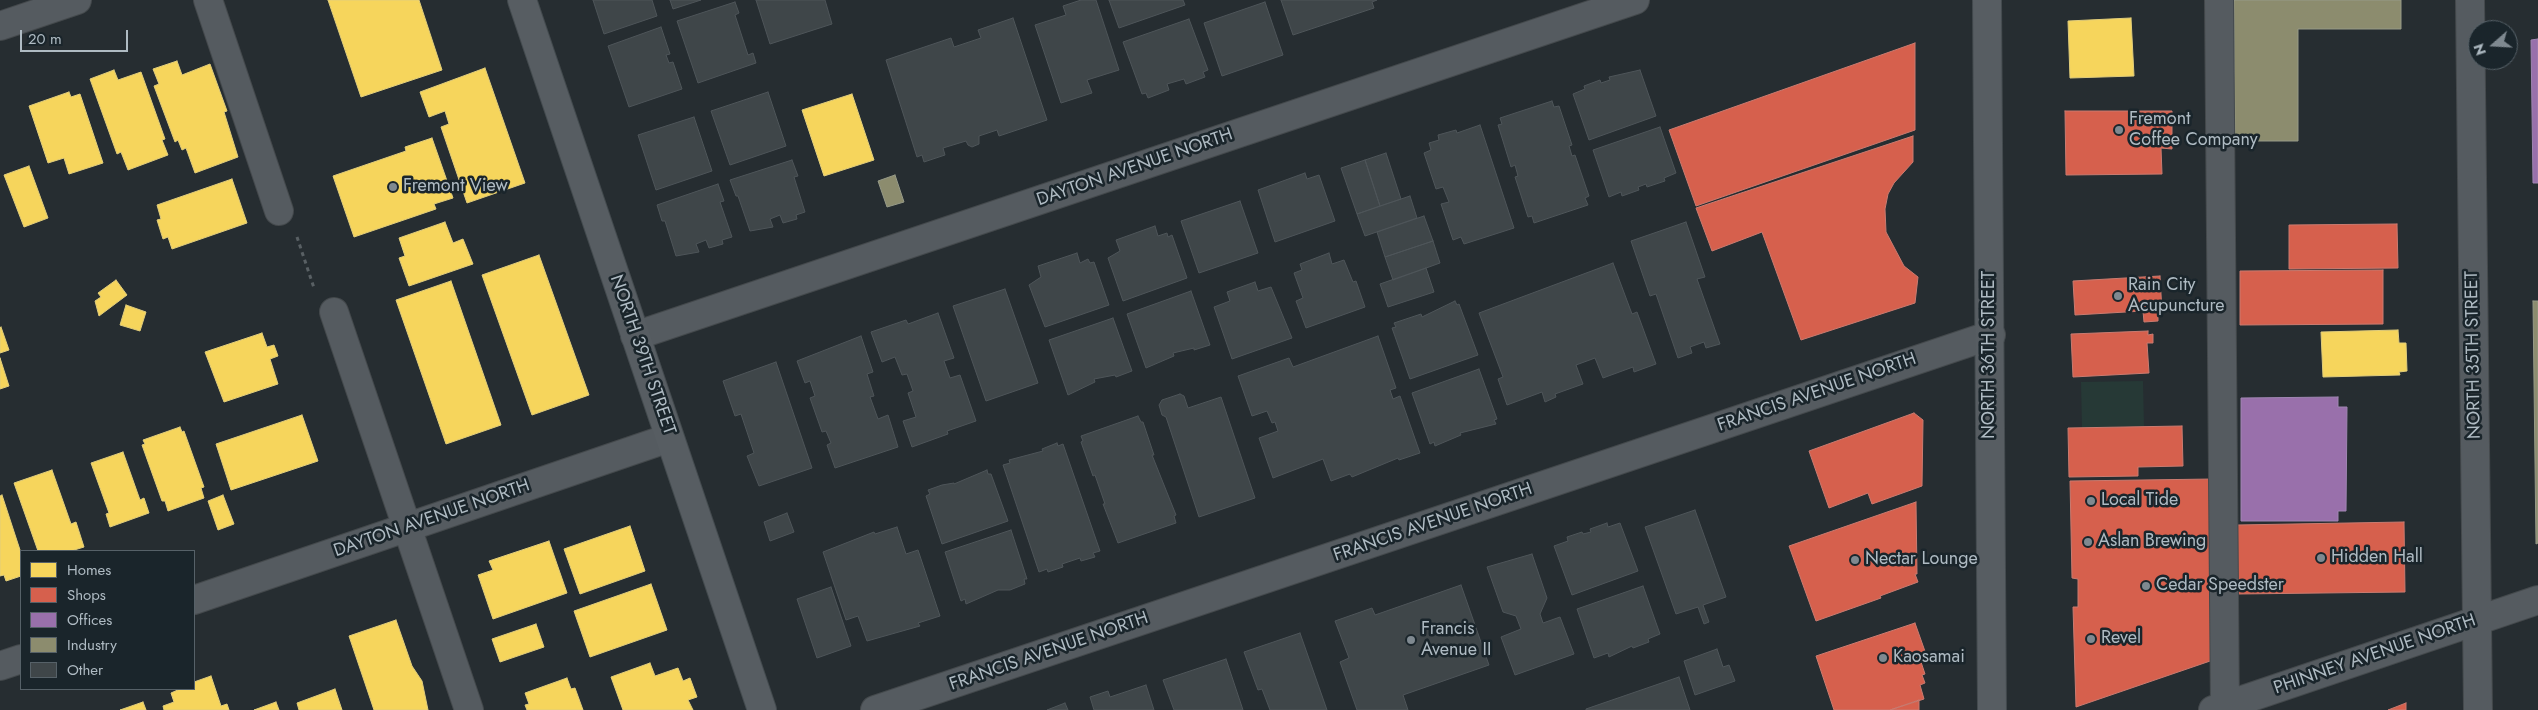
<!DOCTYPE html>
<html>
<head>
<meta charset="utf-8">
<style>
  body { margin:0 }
  #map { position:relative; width:2538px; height:710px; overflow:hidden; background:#262d31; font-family:Jost,sans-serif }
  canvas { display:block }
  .legend { position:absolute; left:20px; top:550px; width:175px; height:140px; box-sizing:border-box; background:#1a252b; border:1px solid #566168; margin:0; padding:6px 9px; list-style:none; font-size:15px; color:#afbbc3 }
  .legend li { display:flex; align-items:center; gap:10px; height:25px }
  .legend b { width:25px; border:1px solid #566168 }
  .north { position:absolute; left:2468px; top:20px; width:50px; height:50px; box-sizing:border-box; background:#1a252b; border:1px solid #566168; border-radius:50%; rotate:251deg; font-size:14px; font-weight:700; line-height:20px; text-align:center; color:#afbbc3 }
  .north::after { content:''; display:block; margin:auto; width:18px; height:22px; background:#7f8990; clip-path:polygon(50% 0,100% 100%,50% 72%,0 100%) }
  .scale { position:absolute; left:20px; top:30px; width:108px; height:22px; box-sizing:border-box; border:2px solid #afbbc3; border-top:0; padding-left:6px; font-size:15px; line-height:18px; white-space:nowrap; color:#afbbc3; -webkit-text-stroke:4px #1a252b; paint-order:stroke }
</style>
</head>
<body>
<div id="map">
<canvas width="2538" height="710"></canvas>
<ul class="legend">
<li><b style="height:14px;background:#f6d55c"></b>Homes</li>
<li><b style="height:14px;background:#d6604d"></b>Shops</li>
<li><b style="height:14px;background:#9970ab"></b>Offices</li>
<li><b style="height:14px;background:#8c8c6e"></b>Industry</li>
<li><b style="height:14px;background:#3f4649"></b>Other</li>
</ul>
<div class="north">N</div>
<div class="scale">20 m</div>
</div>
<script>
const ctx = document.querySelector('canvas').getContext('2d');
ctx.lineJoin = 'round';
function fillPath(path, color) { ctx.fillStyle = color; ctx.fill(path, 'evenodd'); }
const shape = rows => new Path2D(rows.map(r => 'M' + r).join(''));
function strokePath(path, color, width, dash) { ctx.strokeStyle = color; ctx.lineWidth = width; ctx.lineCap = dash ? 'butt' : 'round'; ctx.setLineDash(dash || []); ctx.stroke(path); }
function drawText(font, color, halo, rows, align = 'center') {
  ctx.font = font + ' Jost,sans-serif'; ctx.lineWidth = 5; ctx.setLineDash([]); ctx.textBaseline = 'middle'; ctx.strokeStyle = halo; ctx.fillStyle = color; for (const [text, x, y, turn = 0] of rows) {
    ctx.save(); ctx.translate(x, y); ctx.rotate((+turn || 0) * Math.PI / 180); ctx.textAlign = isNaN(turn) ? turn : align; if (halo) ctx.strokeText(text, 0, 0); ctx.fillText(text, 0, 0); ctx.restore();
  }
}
fillPath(shape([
  [2143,381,2144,426,2082,428,2081,382]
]), '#263936');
const homes = shape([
  [328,0,419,0,442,70,361,97,328,0],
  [2131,18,2134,76,2070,78,2068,21,2131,18],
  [177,61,182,75,210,64,227,111,224,112,238,157,195,173,186,148,182,150,178,140,175,142,154,86,159,84,153,69,177,61],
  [485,68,525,183,467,203,441,127,449,124,445,111,429,117,420,92,485,68],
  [114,70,118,80,141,72,165,139,162,140,168,155,128,170,121,152,117,154,90,79,114,70],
  [69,92,71,97,80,94,103,163,69,174,64,158,48,163,29,106,69,92],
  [852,94,874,160,824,176,802,110,852,94],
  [432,138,453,198,434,204,436,209,354,237,333,176,406,151,405,147,432,138],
  [29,166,48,218,24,227,4,175,29,166],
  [232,179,247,223,172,249,168,237,163,239,157,220,161,219,157,205,232,179],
  [445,222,453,243,463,239,473,264,409,286,399,258,405,256,399,238,445,222],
  [539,255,589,395,532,415,482,275,539,255],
  [116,280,127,295,99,316,95,301,101,297,98,293,116,280],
  [451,281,501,425,446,444,396,300,451,281],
  [126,305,146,312,140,331,120,325,126,305],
  [1,327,9,350,0,353,0,328,1,327],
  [2398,330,2399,343,2406,343,2407,371,2399,372,2400,375,2323,377,2321,332,2398,330],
  [262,333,267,347,274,345,278,356,270,359,278,384,224,402,205,352,262,333],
  [0,358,9,386,0,389,0,358],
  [302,415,318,461,231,490,216,444,302,415],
  [180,427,182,432,184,431,204,487,201,488,204,498,168,511,165,501,162,501,142,445,145,444,143,440,180,427],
  [123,452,140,500,144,498,149,513,110,527,106,514,109,513,91,463,123,452],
  [52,470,71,524,76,522,84,547,71,551,38,551,14,483,52,470],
  [2,495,21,553,21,576,6,581,4,575,0,576,0,496,2,495],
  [223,495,234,524,218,530,208,501,223,495],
  [630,526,645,571,580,594,564,549,630,526],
  [549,541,567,593,493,619,478,575,493,570,489,561,549,541],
  [651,584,667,630,590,657,574,611,651,584],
  [396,620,412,666,422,681,428,710,374,710,349,636,396,620],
  [536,624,544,647,500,662,492,639,536,624],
  [650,663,655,676,678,668,683,681,690,678,697,697,688,700,693,710,623,710,611,677,650,663],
  [211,676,221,706,227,704,229,710,164,710,163,706,174,702,171,693,180,689,194,689,194,682,211,676],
  [567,678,571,689,575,688,583,710,527,710,525,705,529,704,525,693,567,678],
  [335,689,342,710,299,710,297,703,335,689],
  [143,702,146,710,120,710,143,702],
  [276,702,279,710,254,710,276,702]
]);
fillPath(homes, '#f6d55c');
strokePath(homes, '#e1cd7b', 1);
const shops = shape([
  [1915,43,1915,130,1696,206,1669,130,1915,43],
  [2065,111,2172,111,2172,149,2161,148,2162,174,2066,175,2065,111],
  [1913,136,1913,162,1894,183,1888,194,1885,209,1886,232,1904,266,1918,277,1915,303,1801,340,1762,232,1712,251,1696,208,1913,136],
  [2397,224,2398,268,2289,269,2289,225,2397,224],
  [2383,270,2383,324,2240,325,2240,271,2383,270],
  [2160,276,2162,312,2158,312,2158,321,2144,322,2143,311,2075,315,2073,281,2160,276],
  [2148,331,2148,335,2153,334,2153,343,2147,343,2149,373,2073,377,2071,334,2148,331],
  [1914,413,1923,420,1922,486,1872,504,1868,493,1829,508,1809,451,1914,413],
  [2182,426,2183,466,2138,467,2138,476,2069,477,2068,428,2182,426],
  [2213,479,2216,659,2076,707,2073,607,2078,607,2078,579,2072,578,2070,481,2213,479],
  [1916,502,1917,574,1915,574,1918,582,1880,596,1881,598,1816,621,1789,546,1916,502],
  [2404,522,2405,592,2238,594,2237,525,2404,522],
  [1915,623,1927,657,1920,659,1925,674,1922,675,1925,683,1920,685,1924,699,1890,710,1834,710,1816,656,1915,623],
  [1919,700,1919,710,1890,710,1919,700],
  [2406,703,2406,710,2388,710,2406,703]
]);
fillPath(shops, '#d6604d');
strokePath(shops, '#ca7b70', 1);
const offices = shape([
  [2538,39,2538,183,2533,183,2531,40,2538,39],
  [2338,397,2338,407,2347,407,2346,511,2338,511,2338,521,2241,521,2241,398,2338,397]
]);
fillPath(offices, '#9970ab');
strokePath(offices, '#a086b2', 1);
const industry = shape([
  [2234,0,2401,0,2401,29,2298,29,2298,141,2235,141,2234,0],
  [895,175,904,202,887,207,878,181,895,175],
  [2533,301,2538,301,2538,543,2536,544,2533,301]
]);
fillPath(industry, '#8c8c6e');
strokePath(industry, '#969a88', 1);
const building = shape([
  [593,0,652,0,657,16,604,34,593,0],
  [670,0,701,0,673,9,670,0],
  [756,0,825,0,832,24,770,44,756,0],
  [1081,0,1096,0,1119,70,1087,80,1092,93,1061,103,1035,25,1066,15,1063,6,1081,0],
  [1109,0,1183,0,1185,5,1119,28,1109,0],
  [1281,0,1377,0,1372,2,1374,8,1293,35,1281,0],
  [735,2,739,13,735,15,748,55,753,53,756,63,698,83,677,21,735,2],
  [1265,2,1283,55,1222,76,1204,23,1265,2],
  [1013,18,1047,120,999,136,997,130,979,136,979,144,972,147,968,145,966,141,943,148,945,155,924,162,922,155,917,157,886,60,951,38,954,47,981,38,978,30,1013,18],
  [1189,19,1208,70,1203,72,1205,77,1186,84,1184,79,1167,84,1169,90,1148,98,1146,93,1142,94,1123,42,1189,19],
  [661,27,670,54,666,55,669,63,673,62,682,89,629,107,608,46,661,27],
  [1640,70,1656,116,1589,140,1573,94,1585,89,1584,86,1600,80,1601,83,1610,80,1609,77,1640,70],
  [768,92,786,146,730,165,711,111,768,92],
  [1552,101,1554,107,1559,106,1572,145,1569,146,1572,156,1575,155,1589,196,1585,198,1588,205,1534,223,1532,216,1528,217,1515,177,1518,176,1515,165,1511,167,1498,125,1502,124,1500,118,1552,101],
  [694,117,712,171,656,190,638,135,694,117],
  [1480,125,1514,228,1464,244,1461,237,1453,240,1441,204,1449,202,1443,187,1436,189,1424,153,1431,150,1429,143,1439,140,1438,135,1456,130,1457,133,1480,125],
  [1660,127,1676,173,1664,178,1665,181,1647,187,1646,184,1638,187,1639,190,1622,196,1621,192,1609,197,1593,150,1660,127],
  [1386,153,1401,199,1380,206,1365,160,1386,153],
  [792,160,798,176,794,177,805,212,796,215,797,219,783,223,780,215,770,219,773,227,750,231,738,196,736,196,730,180,792,160],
  [1365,160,1380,206,1357,214,1341,168,1365,160],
  [1305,173,1307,179,1319,175,1335,221,1275,242,1258,190,1305,173],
  [718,184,724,201,720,202,732,237,722,240,723,244,709,248,706,240,696,244,699,252,676,256,665,221,662,221,657,205,718,184],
  [1410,196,1417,218,1365,236,1357,214,1410,196],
  [1240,201,1258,253,1199,273,1181,221,1240,201],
  [1424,216,1433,241,1385,257,1377,232,1424,216],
  [1686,222,1705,277,1697,279,1720,344,1706,348,1704,342,1690,347,1692,353,1678,358,1656,294,1650,296,1631,241,1686,222],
  [1155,226,1158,236,1167,233,1168,237,1172,235,1187,278,1123,301,1108,258,1120,251,1116,240,1155,226],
  [1433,241,1440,263,1393,280,1385,257,1433,241],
  [1077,253,1080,263,1088,259,1090,263,1094,262,1109,305,1045,327,1029,285,1041,277,1038,266,1077,253],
  [1329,253,1332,264,1344,260,1353,282,1356,281,1365,307,1306,328,1296,301,1303,298,1294,273,1302,270,1300,264,1329,253],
  [1613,263,1632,314,1637,312,1656,364,1634,372,1633,367,1603,378,1595,358,1576,365,1583,384,1555,394,1556,397,1545,402,1542,392,1507,405,1498,379,1503,377,1479,313,1613,263],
  [1426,268,1434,292,1388,307,1380,284,1426,268],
  [1255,282,1258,291,1271,287,1292,338,1232,359,1214,307,1230,301,1227,292,1255,282],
  [1005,289,1038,383,986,401,953,306,1005,289],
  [1191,291,1210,345,1194,350,1194,348,1173,353,1174,356,1146,368,1127,314,1191,291],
  [1455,301,1457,305,1459,304,1478,355,1410,379,1392,328,1396,327,1394,323,1421,314,1422,317,1455,301],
  [938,313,954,358,944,361,950,378,960,375,976,421,947,431,948,434,912,447,903,421,916,417,908,393,913,391,907,374,902,375,895,357,882,362,871,332,906,320,908,324,938,313],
  [1113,318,1132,371,1116,377,1115,375,1094,379,1095,382,1068,395,1049,340,1113,318],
  [861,336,873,372,867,374,874,396,870,397,878,419,888,415,898,447,835,468,827,445,831,443,826,431,822,432,810,398,815,396,810,381,805,383,797,361,861,336],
  [1378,336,1396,388,1390,390,1393,399,1400,396,1420,453,1399,460,1398,458,1352,477,1350,474,1331,481,1323,459,1273,478,1259,438,1278,431,1275,422,1272,423,1267,411,1252,416,1238,376,1289,358,1293,367,1378,336],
  [776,362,812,468,759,486,747,456,754,453,741,414,735,416,723,381,776,362],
  [1479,369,1497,419,1494,420,1496,424,1460,433,1461,435,1435,446,1434,442,1430,444,1412,393,1479,369],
  [1180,394,1184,396,1188,408,1221,397,1255,498,1199,517,1166,417,1162,415,1159,405,1162,400,1180,394],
  [1138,416,1141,422,1143,422,1154,455,1152,455,1176,515,1174,516,1176,523,1118,543,1103,504,1105,504,1095,475,1093,476,1081,442,1083,441,1081,436,1138,416],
  [1057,443,1058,446,1063,444,1100,551,1093,553,1095,557,1081,561,1080,558,1062,564,1063,567,1048,572,1047,569,1039,572,1003,465,1010,463,1009,460,1043,451,1042,449,1057,443],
  [987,470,988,474,991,474,1008,521,942,544,926,496,930,494,928,490,942,485,954,483,954,484,987,470],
  [1695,510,1726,597,1703,605,1709,622,1704,624,1698,607,1676,614,1645,527,1695,510],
  [787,513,794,532,770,541,764,522,787,513],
  [1607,523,1608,527,1620,523,1638,571,1572,595,1554,546,1568,541,1567,537,1582,532,1583,534,1591,532,1590,529,1607,523],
  [897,527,906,554,918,550,940,616,918,623,920,626,867,641,858,616,846,620,823,552,874,532,875,534,897,527],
  [1011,530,1027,579,1024,579,1025,584,1010,590,998,590,966,604,965,599,961,601,945,552,1011,530],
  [1532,554,1547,598,1540,614,1543,623,1560,617,1574,654,1515,675,1501,637,1521,629,1516,616,1503,612,1487,567,1532,554],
  [1461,585,1489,665,1403,695,1408,710,1357,710,1340,662,1349,658,1335,621,1372,608,1375,615,1461,585],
  [1643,586,1660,634,1648,639,1649,642,1633,648,1632,646,1609,657,1608,653,1594,658,1577,609,1643,586],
  [831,587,851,646,817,658,797,599,831,587],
  [1300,633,1327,710,1270,710,1262,689,1258,690,1244,652,1300,633],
  [1717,649,1723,667,1729,665,1735,681,1695,695,1684,661,1717,649],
  [1226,659,1243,710,1174,710,1163,680,1226,659],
  [1679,677,1690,710,1586,710,1586,709,1679,677],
  [1146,685,1154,710,1094,710,1090,697,1108,691,1110,697,1146,685],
  [1065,703,1068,710,1047,710,1065,703]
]);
fillPath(building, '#3f4649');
strokePath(building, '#4e5559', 1);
const minor = shape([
  [208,0,279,211],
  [2219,0,2225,710],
  [2470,0,2478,710],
  [0,26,77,0],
  [334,312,469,710],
  [635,336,1635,0],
  [194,600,669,438],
  [0,666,21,659],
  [875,710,1991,335],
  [2213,710,2538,600]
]);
const major = shape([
  [522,0,762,710],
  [1987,0,1992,710]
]);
strokePath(minor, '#44494c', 30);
strokePath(major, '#434a4e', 30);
strokePath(shape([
  [297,237,314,288]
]), '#596064', 3, [4, 4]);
strokePath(minor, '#555b60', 28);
strokePath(major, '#575d62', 28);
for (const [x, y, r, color] of [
  [2119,130,5,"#7f8990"],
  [393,187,5,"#7f8990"],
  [2118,296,5,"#7f8990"],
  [2091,501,5,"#7f8990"],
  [2088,542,5,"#7f8990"],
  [2321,558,5,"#7f8990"],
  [1855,560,5,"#7f8990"],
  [2146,586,5,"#7f8990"],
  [2091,639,5,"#7f8990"],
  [1411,640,5,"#7f8990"],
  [1883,658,5,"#7f8990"]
]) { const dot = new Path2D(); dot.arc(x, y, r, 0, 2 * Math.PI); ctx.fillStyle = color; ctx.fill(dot); strokePath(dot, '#1a252b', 2); }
drawText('18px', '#afbbc3', '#1a252b', [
  ["Fremont",2129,120],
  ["Coffee Company",2129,141],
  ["Fremont View",403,187],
  ["Rain City",2128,286],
  ["Acupuncture",2128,307],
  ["Local Tide",2101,501],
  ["Aslan Brewing",2098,542],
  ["Hidden Hall",2331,558],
  ["Nectar Lounge",1865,560],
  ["Cedar Speedster",2156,586],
  ["Francis",1421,630],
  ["Avenue II",1421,651],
  ["Revel",2101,639],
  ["Kaosamai",1893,658]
], 'left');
drawText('18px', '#afbbc3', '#1a252b', [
  ["DAYTON AVENUE NORTH",1135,168,-19],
  ["NORTH 39TH STREET",642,355,71],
  ["NORTH 36TH STREET",1990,355,-90],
  ["NORTH 35TH STREET",2474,355,-91],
  ["FRANCIS AVENUE NORTH",1817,393,-19],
  ["DAYTON AVENUE NORTH",432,519,-19],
  ["FRANCIS AVENUE NORTH",1433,523,-19],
  ["FRANCIS AVENUE NORTH",1049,652,-19],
  ["PHINNEY AVENUE NORTH",2375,655,-19]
]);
</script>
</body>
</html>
